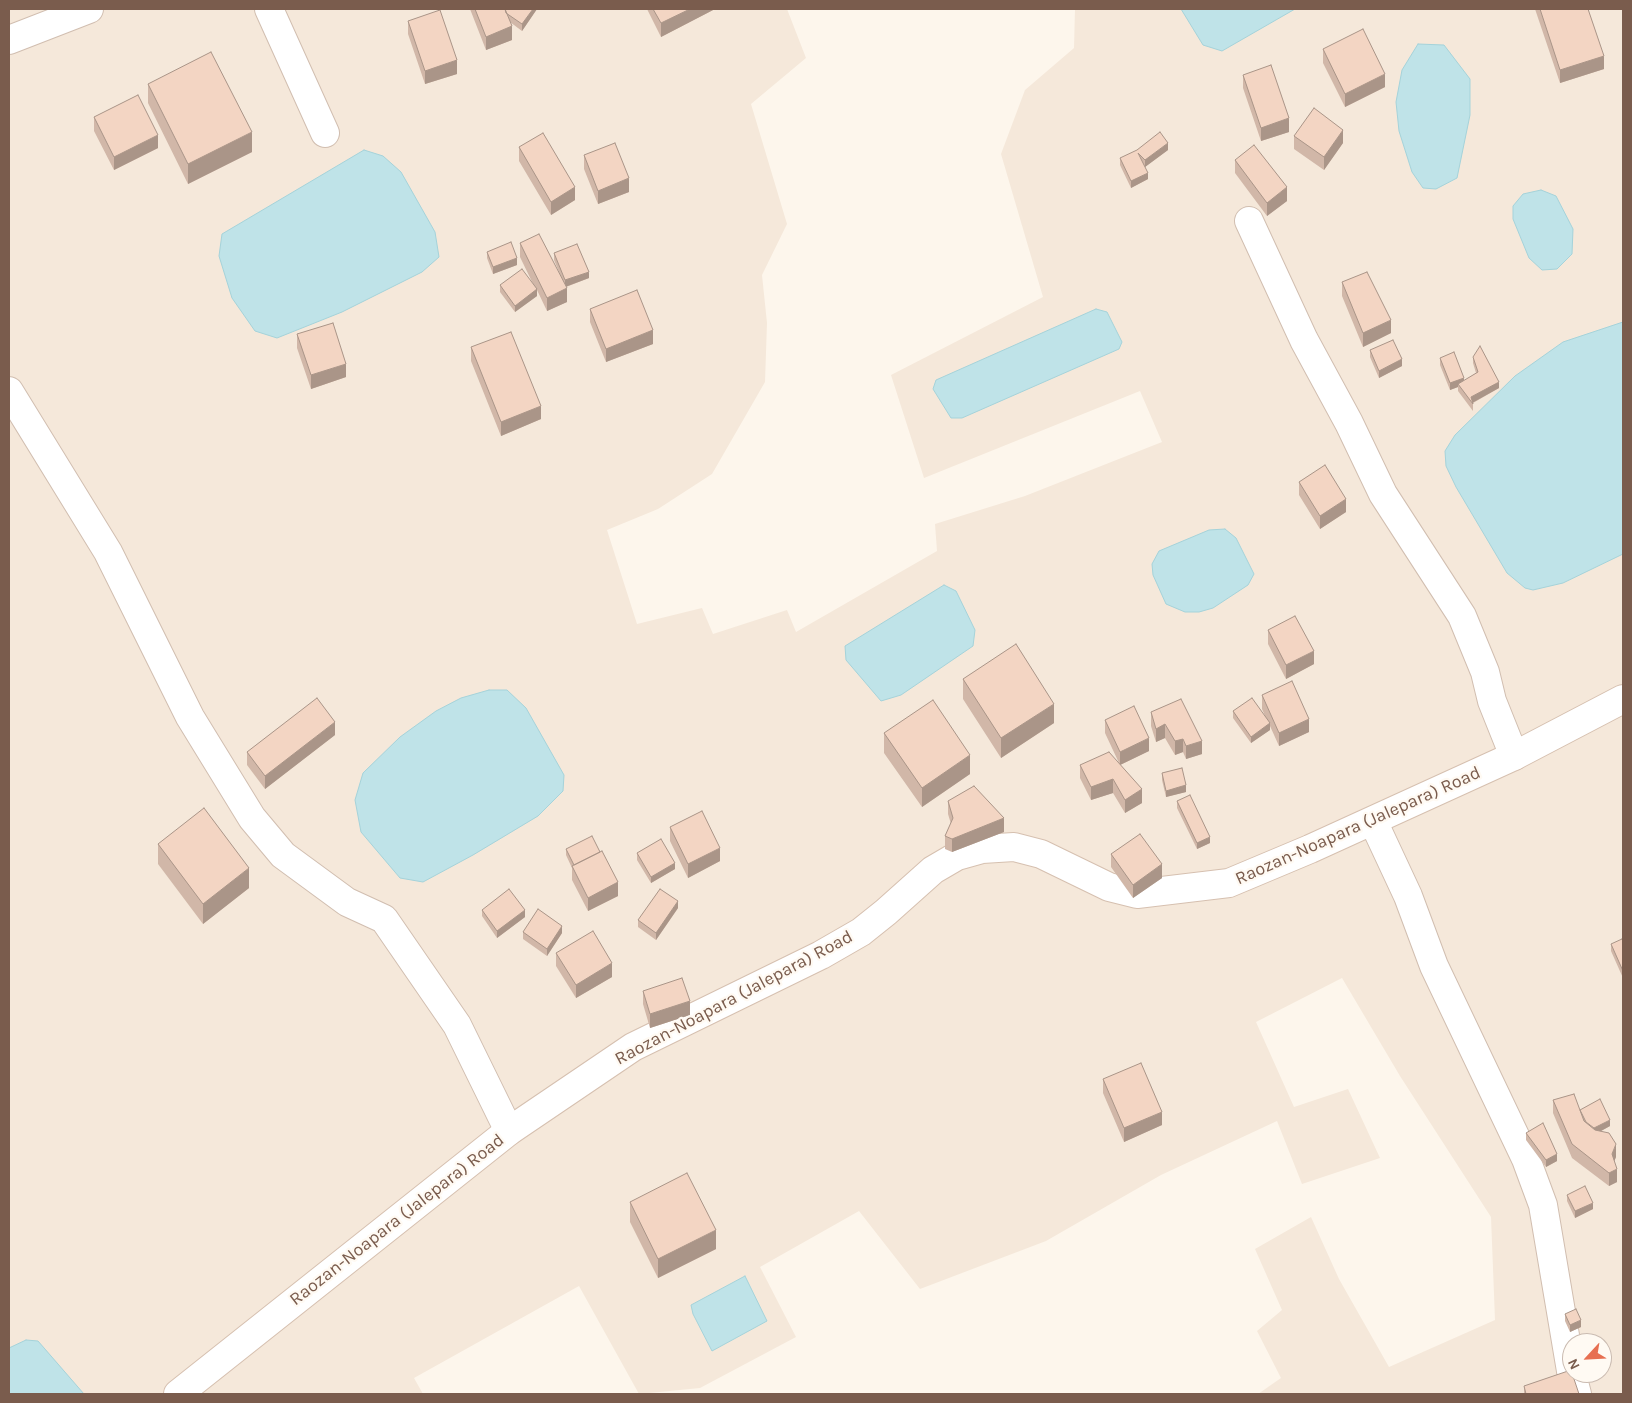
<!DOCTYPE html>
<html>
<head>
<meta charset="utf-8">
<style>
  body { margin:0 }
  #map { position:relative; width:1632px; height:1403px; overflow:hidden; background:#fdf6ec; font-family:Karla,sans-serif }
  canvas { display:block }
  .frame { position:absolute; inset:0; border:10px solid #7a5c4d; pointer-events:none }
  .north { position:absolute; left:1562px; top:1333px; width:50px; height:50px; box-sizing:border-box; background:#fffaf3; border:1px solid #cabbb1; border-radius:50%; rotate:245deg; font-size:14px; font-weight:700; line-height:20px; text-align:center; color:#7a5c4d }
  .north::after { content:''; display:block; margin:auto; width:18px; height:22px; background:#e76f51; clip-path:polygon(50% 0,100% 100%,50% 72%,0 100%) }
</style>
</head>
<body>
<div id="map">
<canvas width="1632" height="1403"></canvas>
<div class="frame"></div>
<div class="north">N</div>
</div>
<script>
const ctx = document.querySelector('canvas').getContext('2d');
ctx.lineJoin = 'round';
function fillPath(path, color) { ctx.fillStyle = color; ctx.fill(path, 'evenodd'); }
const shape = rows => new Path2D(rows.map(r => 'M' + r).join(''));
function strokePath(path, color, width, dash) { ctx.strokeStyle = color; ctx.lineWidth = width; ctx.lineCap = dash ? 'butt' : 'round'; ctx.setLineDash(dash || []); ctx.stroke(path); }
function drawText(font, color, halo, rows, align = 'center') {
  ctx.font = font + ' Karla,sans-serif'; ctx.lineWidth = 4.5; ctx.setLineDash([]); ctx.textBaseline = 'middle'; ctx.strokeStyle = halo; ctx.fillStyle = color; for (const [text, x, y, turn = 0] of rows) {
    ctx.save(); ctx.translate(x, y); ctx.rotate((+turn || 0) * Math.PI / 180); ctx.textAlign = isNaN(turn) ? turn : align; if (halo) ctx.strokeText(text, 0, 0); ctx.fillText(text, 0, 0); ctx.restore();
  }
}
fillPath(shape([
  [9,9,787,9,806,58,751,104,787,224,762,275,767,323,765,382,712,474,658,509,607,530,637,624,702,608,713,634,787,610,796,632,937,551,935,524,1025,496,1162,442,1140,391,924,478,891,375,1043,297,1001,154,1025,90,1074,48,1075,9,1623,9,1623,1394,1258,1394,1281,1378,1257,1331,1282,1310,1255,1249,1311,1217,1339,1279,1389,1367,1495,1320,1491,1217,1400,1076,1342,978,1256,1022,1294,1107,1348,1089,1380,1158,1302,1184,1277,1121,1161,1175,1046,1241,920,1289,859,1211,760,1267,796,1337,700,1388,639,1394,579,1286,414,1378,423,1394,9,1394],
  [1572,1343,1602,1343,1602,1373,1572,1373]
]), '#f5e8da');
const water = shape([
  [1181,9,1295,9,1222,51,1203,45,1181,9],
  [1418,44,1444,45,1470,79,1470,115,1457,178,1436,189,1423,188,1412,172,1399,131,1396,102,1402,70,1418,44],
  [364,150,383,156,401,172,435,232,439,257,422,272,342,312,277,338,255,331,232,298,219,256,222,234,364,150],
  [1541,190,1556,196,1573,229,1572,254,1557,269,1542,270,1529,258,1513,219,1513,206,1523,194,1541,190],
  [1096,309,1107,312,1122,342,1119,349,962,418,951,418,933,389,936,380,1096,309],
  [1623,322,1623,554,1563,583,1533,590,1525,588,1507,573,1456,487,1446,466,1445,451,1455,435,1515,376,1563,342,1623,322],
  [1225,529,1236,538,1254,574,1248,585,1213,608,1199,612,1185,612,1166,604,1153,575,1152,564,1159,551,1209,530,1225,529],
  [944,585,956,591,975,630,973,646,901,695,881,701,846,660,845,646,944,585],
  [489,690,507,690,526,708,564,775,563,791,538,816,473,855,423,882,400,878,361,832,355,800,363,773,400,737,436,711,461,698,489,690],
  [745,1276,767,1321,712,1351,693,1314,691,1305,745,1276],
  [26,1340,38,1341,84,1394,9,1394,9,1348,26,1340]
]);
fillPath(water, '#bfe3e8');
strokePath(water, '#a5d3da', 1);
const minor = shape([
  [269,9,325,133],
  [9,40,89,9],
  [1249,221,1304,340,1349,423,1383,494,1462,616,1485,672,1492,701,1514,756],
  [9,391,108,552,190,717,252,818,283,855,347,902,384,919,457,1025,509,1131],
  [1373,821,1408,896,1434,966,1526,1159,1543,1205,1571,1371,1577,1394]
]);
const secondary = shape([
  [178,1394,509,1131,633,1047,821,955,861,932,886,912,933,870,957,856,982,849,1014,847,1041,854,1109,887,1137,894,1229,883,1310,849,1514,756,1623,699]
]);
strokePath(minor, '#d1beb0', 30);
strokePath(secondary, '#d6c0b0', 30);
strokePath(minor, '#fff', 28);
strokePath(secondary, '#fff', 28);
fillPath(shape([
  [470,9,537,9,522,31,510,22,512,40,486,50],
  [647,9,715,9,661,37],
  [1535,9,1588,9,1604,69,1560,83],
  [408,21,457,74,425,84,408,34],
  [1323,49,1385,87,1345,107,1323,63],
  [1243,75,1289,132,1261,141,1243,88],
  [148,84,252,152,188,184,148,103],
  [94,117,158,148,114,170,94,131],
  [1294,136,1343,143,1324,170,1294,149],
  [519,147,575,200,551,215,519,161],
  [1168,150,1145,167,1148,179,1131,188,1120,165,1120,158],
  [584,155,629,192,598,204,584,169],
  [1235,160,1287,201,1267,216,1235,173],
  [520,243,562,279,554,260,554,253,589,278,566,287,567,302,547,311,537,290,537,296,515,312,500,292,500,285,534,286,520,257],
  [487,252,517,265,493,274,487,258],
  [1342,282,1391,333,1363,347,1342,296],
  [590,309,653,344,606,362,590,322],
  [297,334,346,377,311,389,297,348],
  [471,347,541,419,501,436,471,361],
  [1370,350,1402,366,1379,378,1370,357],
  [1473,357,1499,388,1473,403,1473,411,1458,391,1458,387,1450,390,1440,365,1440,358,1464,381,1476,373,1473,363],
  [1299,482,1346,512,1320,529,1299,495],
  [1268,630,1314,664,1286,679,1268,644],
  [963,679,1054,723,1001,758,963,699],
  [1262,695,1309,732,1279,746,1270,726,1270,730,1251,743,1233,718,1233,711,1265,716,1262,709],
  [1151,712,1202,754,1186,759,1183,752,1175,755,1165,738,1156,742,1151,726],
  [1105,720,1149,751,1120,765,1142,803,1125,813,1113,793,1091,800,1080,778,1080,765,1119,763,1105,733],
  [884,733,970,774,922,807,884,753],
  [335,735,265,789,247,765,247,752],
  [1162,773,1186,792,1166,797,1162,780],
  [948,801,1004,832,952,852,945,849,945,836,951,824,948,814],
  [1177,801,1210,843,1197,849,1177,808],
  [670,827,720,861,688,878,670,841],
  [158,844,249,888,203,924,158,864],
  [566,849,600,852,618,896,588,911,572,880,572,868,566,855],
  [637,853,675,869,651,883,637,860],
  [1111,854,1162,878,1133,898,1111,867],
  [678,908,656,940,638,927,638,920],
  [482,910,525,917,497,938,482,916],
  [523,932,562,933,547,956,523,939],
  [1623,941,1623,978,1611,951,1611,944],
  [556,953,612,977,576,998,556,966],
  [643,991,690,1015,650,1028,643,1004],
  [1103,1079,1162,1125,1124,1142,1103,1093],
  [1553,1100,1580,1110,1610,1126,1601,1131,1616,1157,1614,1161,1617,1182,1609,1186,1572,1158,1553,1113],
  [1526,1133,1557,1161,1546,1167,1526,1140],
  [1567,1195,1593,1209,1575,1218,1567,1201],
  [630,1202,716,1249,658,1278,630,1222],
  [1565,1314,1581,1327,1570,1332,1565,1321],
  [1524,1386,1579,1394,1524,1394]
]), '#d1b7a8');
fillPath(shape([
  [533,9,537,9,522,31,522,24],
  [690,9,715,9,661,37,661,23],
  [512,26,512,40,486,50,486,37],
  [1604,56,1604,69,1560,83,1560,70],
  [457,60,457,74,425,84,425,71],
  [1385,74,1385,87,1345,107,1345,94],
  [1289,118,1289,132,1261,141,1261,128],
  [1343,130,1343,143,1324,170,1324,157],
  [252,132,252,152,188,184,188,164],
  [158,135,158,148,114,170,114,157],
  [1168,143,1168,150,1145,167,1145,160],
  [1148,173,1148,179,1131,188,1131,181],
  [629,178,629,192,598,204,598,191],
  [575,187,575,200,551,215,551,202],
  [1287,187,1287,201,1267,216,1267,203],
  [517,258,517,265,493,274,493,267],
  [589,272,589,278,565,287,565,280],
  [567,288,567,302,547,311,547,298],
  [537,289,537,296,515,312,515,306],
  [1391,320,1391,333,1363,347,1363,333],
  [653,330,653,344,606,362,606,349],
  [1402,359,1402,366,1379,378,1379,371],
  [346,364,346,377,311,389,311,375],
  [1464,378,1464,384,1458,384,1458,387,1450,390,1450,383],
  [1499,382,1499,388,1472,403,1471,397],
  [541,406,541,419,501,436,501,422],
  [1346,499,1346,512,1320,529,1320,516],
  [1314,651,1314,664,1286,679,1286,665],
  [1054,704,1054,723,1001,758,1001,738],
  [1309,719,1309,732,1279,746,1279,733],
  [335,722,335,735,265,789,265,776],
  [1270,723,1270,730,1251,743,1251,737],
  [1165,724,1165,738,1156,742,1156,729],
  [1149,738,1149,751,1120,765,1120,752],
  [1183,739,1183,752,1175,755,1175,741],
  [1202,741,1202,754,1186,759,1186,746],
  [970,755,970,774,922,807,922,788],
  [1113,779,1113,793,1091,800,1091,787],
  [1186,785,1186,792,1166,797,1166,791],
  [1142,789,1142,803,1125,813,1125,800],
  [1004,818,1004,832,952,852,952,839],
  [1210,837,1210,843,1197,849,1197,843],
  [720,848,720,861,688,878,688,864],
  [675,863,675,869,651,883,651,877],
  [1162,864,1162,878,1133,898,1133,885],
  [249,868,249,888,203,924,203,904],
  [618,882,618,896,588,911,588,898],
  [678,901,678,908,656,940,656,933],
  [525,910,525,917,497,938,497,931],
  [562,926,562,933,547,956,547,949],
  [612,963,612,977,576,998,576,985],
  [690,1001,690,1015,650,1028,650,1014],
  [1162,1112,1162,1125,1124,1142,1124,1128],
  [1610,1120,1610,1126,1590,1137,1590,1130],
  [1616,1144,1616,1157,1612,1167,1612,1154],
  [1557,1154,1557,1161,1546,1167,1546,1160],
  [1617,1169,1617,1182,1609,1186,1609,1173],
  [1593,1203,1593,1209,1575,1218,1575,1211],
  [716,1230,716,1249,658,1278,658,1259],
  [1581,1320,1581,1327,1570,1332,1570,1325]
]), '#aa9588');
const building = shape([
  [475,9,505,9,512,26,486,37,475,9],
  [505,9,533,9,522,24,506,13,505,9],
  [653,9,690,9,661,23,653,9],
  [1540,9,1588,9,1604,56,1560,70,1540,9],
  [440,10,457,60,425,71,408,21,440,10],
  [1363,29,1385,74,1345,94,1323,49,1363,29],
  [211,52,252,132,188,164,148,84,211,52],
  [1271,65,1289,118,1261,128,1243,75,1271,65],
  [138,95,158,135,114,157,94,117,138,95],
  [1314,108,1343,130,1324,157,1294,136,1314,108],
  [1160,132,1168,143,1145,160,1138,153,1148,173,1131,181,1120,158,1137,150,1160,132],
  [543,133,575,187,551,202,519,147,543,133],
  [615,143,629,178,598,191,584,155,615,143],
  [1254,145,1287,187,1267,203,1235,160,1254,145],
  [539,234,567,288,547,298,520,243,539,234],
  [511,242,517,258,493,267,487,252,511,242],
  [577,244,589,272,565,280,554,253,577,244],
  [522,269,537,289,515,306,500,285,522,269],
  [1367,272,1391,320,1363,333,1342,282,1367,272],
  [637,290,653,330,606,349,590,309,637,290],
  [333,323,346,364,311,375,297,334,333,323],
  [511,332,541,406,501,422,471,347,511,332],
  [1393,340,1402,359,1379,371,1370,350,1393,340],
  [1480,346,1499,382,1471,397,1473,404,1458,384,1478,372,1473,357,1480,346],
  [1454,352,1464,378,1450,383,1440,358,1454,352],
  [1325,465,1346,499,1320,516,1299,482,1325,465],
  [1295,616,1314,651,1286,665,1268,630,1295,616],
  [1016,644,1054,704,1001,738,963,679,1016,644],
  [1292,681,1309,719,1279,733,1262,695,1292,681],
  [317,698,335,722,265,776,247,752,317,698],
  [1252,698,1270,723,1251,737,1233,711,1252,698],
  [1181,699,1202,741,1186,746,1183,739,1175,741,1165,724,1156,729,1151,712,1181,699],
  [933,700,970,755,922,788,884,733,933,700],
  [1134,706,1149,738,1120,752,1105,720,1134,706],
  [1109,752,1142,789,1125,800,1113,779,1091,787,1080,765,1109,752],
  [1182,768,1186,785,1166,791,1162,773,1182,768],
  [974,786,1004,818,952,839,945,836,953,818,948,801,974,786],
  [1190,795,1210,837,1197,843,1177,801,1190,795],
  [204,808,249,868,203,904,158,844,204,808],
  [702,811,720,848,688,864,670,827,702,811],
  [1140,834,1162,864,1133,885,1111,854,1140,834],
  [592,836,600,852,574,865,566,849,592,836],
  [661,839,675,863,651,877,637,853,661,839],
  [602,851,618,882,588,898,572,866,602,851],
  [509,889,525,910,497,931,482,910,509,889],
  [660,889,678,901,656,933,638,920,660,889],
  [538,909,562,926,547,949,523,932,538,909],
  [593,931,612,963,576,985,556,953,593,931],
  [1622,939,1623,941,1623,971,1611,944,1622,939],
  [682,978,690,1001,650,1014,643,991,682,978],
  [1141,1063,1162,1112,1124,1128,1103,1079,1141,1063],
  [1574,1094,1584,1121,1595,1130,1609,1133,1616,1144,1612,1154,1617,1169,1609,1173,1572,1144,1553,1100,1574,1094],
  [1600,1099,1610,1120,1594,1128,1586,1122,1580,1110,1600,1099],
  [1543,1123,1557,1154,1546,1160,1526,1133,1543,1123],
  [687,1173,716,1230,658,1259,630,1202,687,1173],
  [1585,1186,1593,1203,1575,1211,1567,1195,1585,1186],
  [1576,1309,1581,1320,1570,1325,1565,1314,1576,1309],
  [1571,1370,1579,1394,1526,1394,1524,1386,1571,1370]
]);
fillPath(building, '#f3d5c3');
strokePath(building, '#aa9588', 1);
drawText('18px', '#7a5c4d', '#fffaf3', [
  ["Raozan-Noapara (Jalepara) Road",1358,826,-24],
  ["Raozan-Noapara (Jalepara) Road",734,998,-28],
  ["Raozan-Noapara (Jalepara) Road",397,1220,-38]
]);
</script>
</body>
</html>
